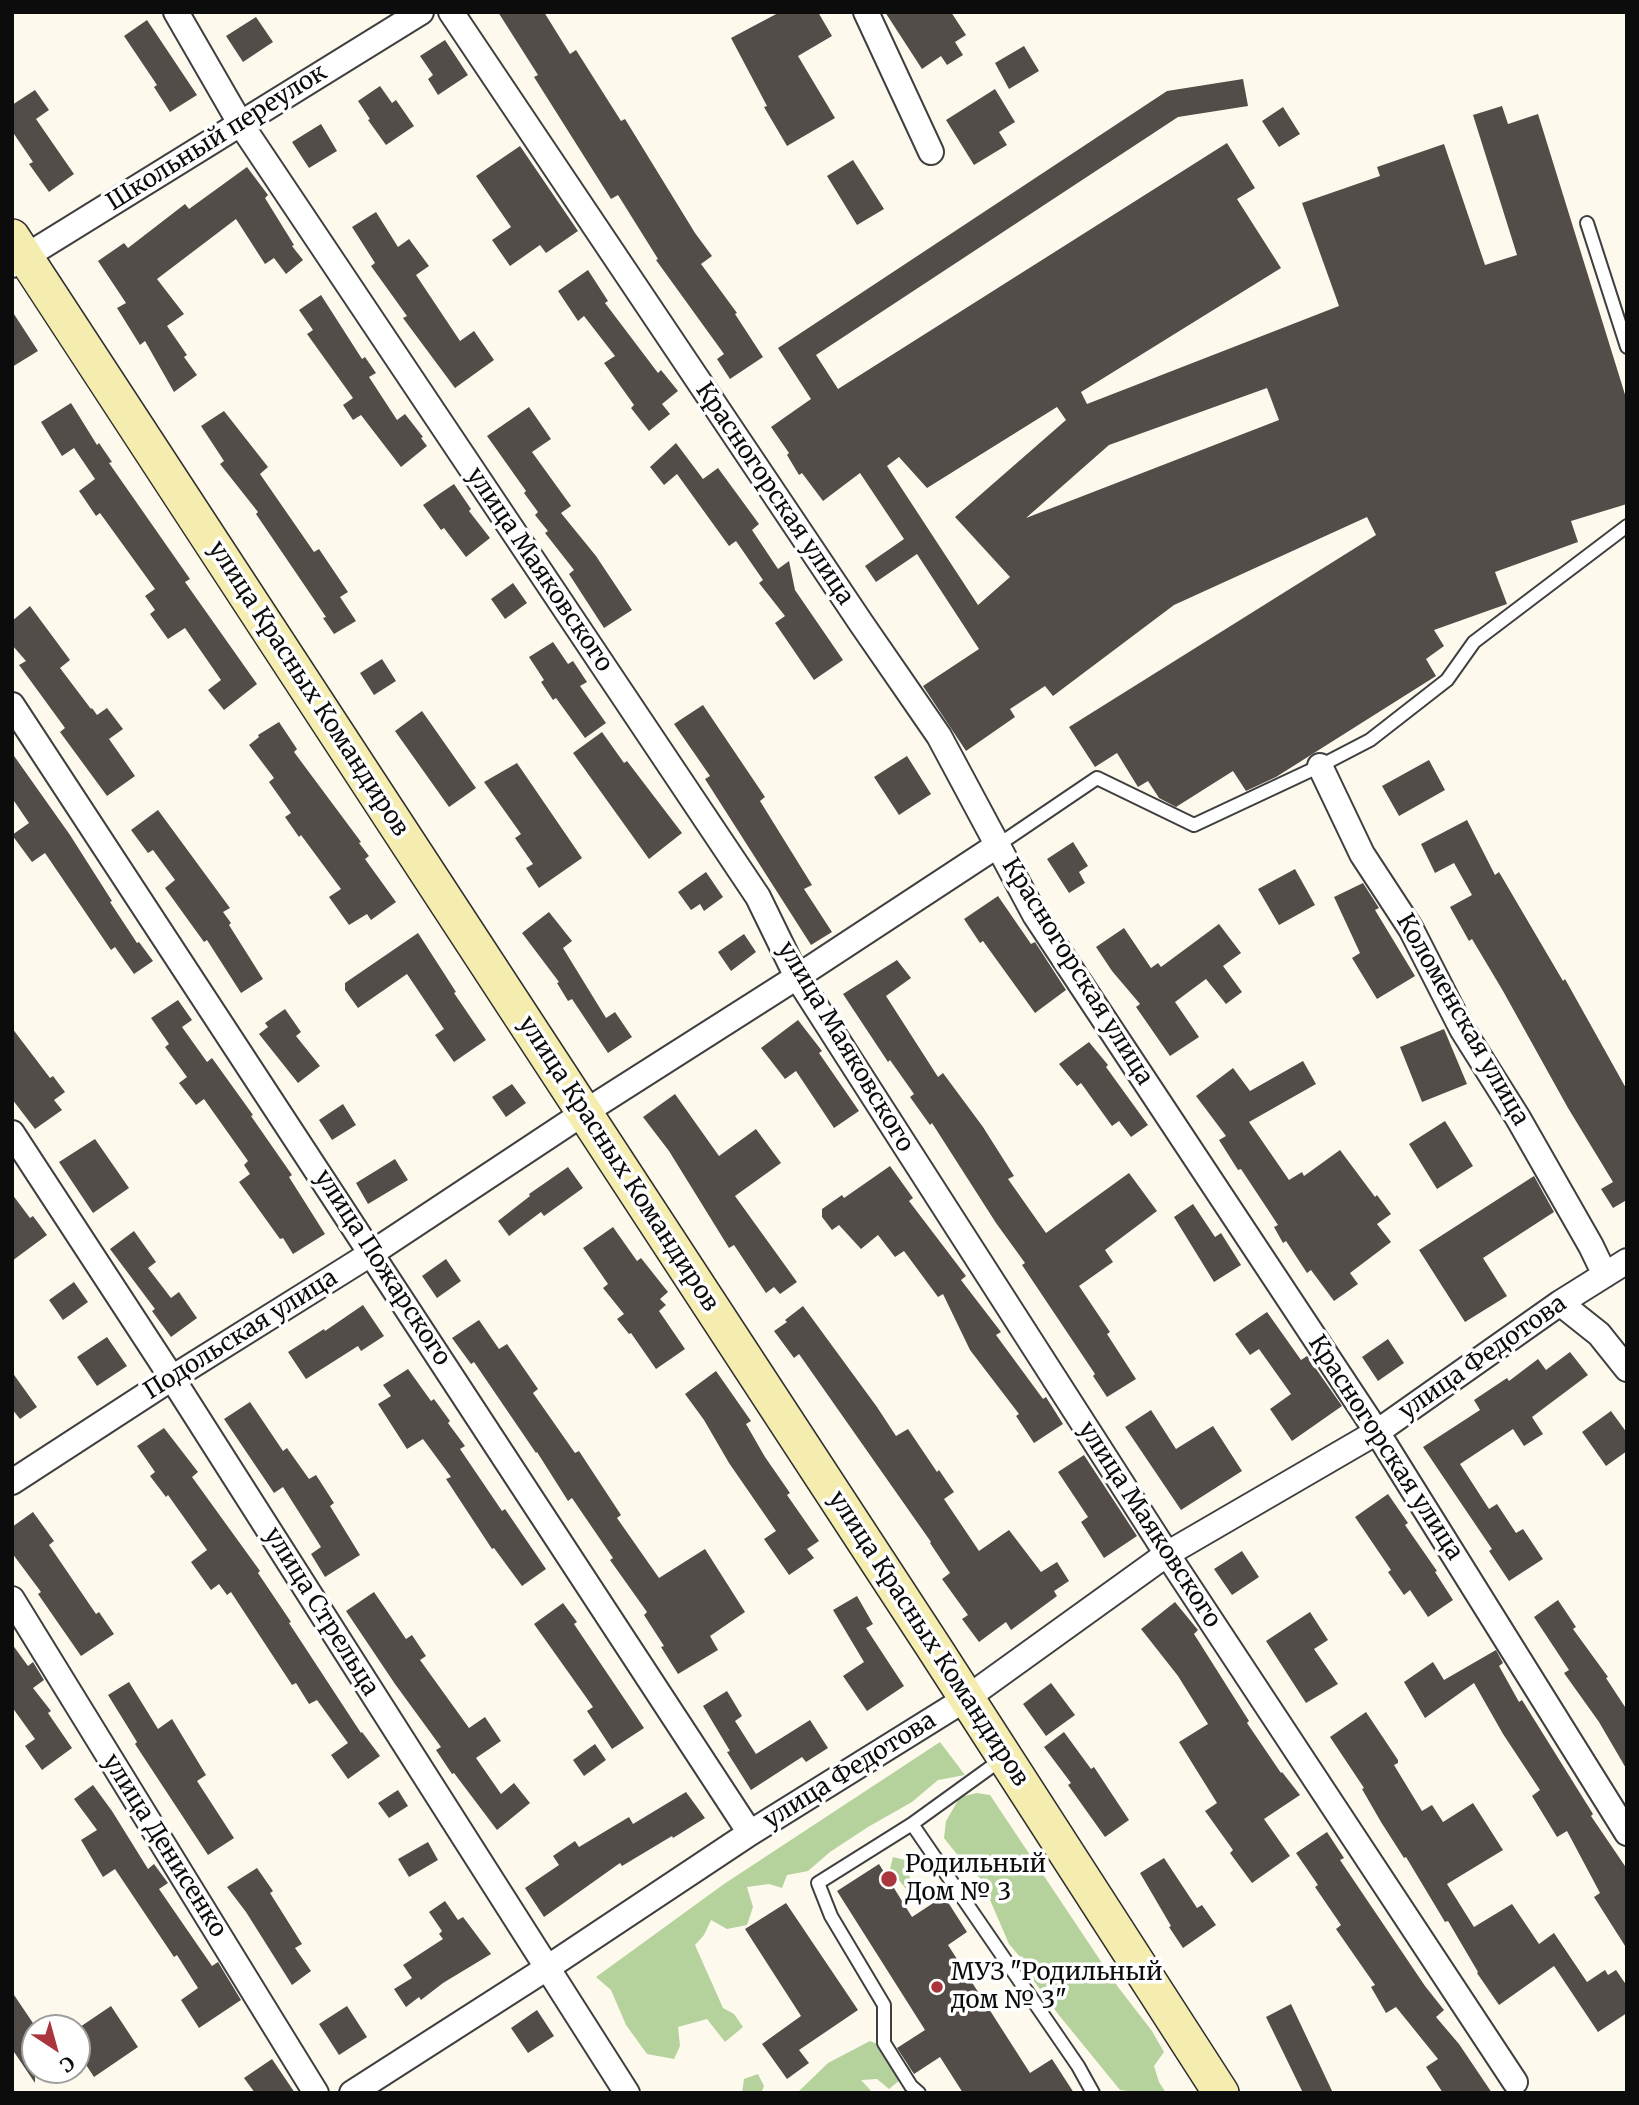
<!DOCTYPE html>
<html>
<head>
<meta charset="utf-8">
<style>
  body { margin:0 }
  #map { position:relative; width:1639px; height:2105px; overflow:hidden; background:#fdfaed; font-family:Merriweather,serif }
  canvas { display:block }
  .frame { position:absolute; inset:0; border:14px solid #0c0c0c; pointer-events:none }
  .north { position:absolute; left:21px; top:2014px; width:70px; height:70px; box-sizing:border-box; background:#fff; border:2px solid #9e9e9e; border-radius:50%; rotate:144deg; font-size:19px; font-weight:700; line-height:28px; text-align:center; color:#0c0c0c }
  .north::after { content:''; display:block; margin:auto; width:24px; height:32px; background:#ab353c; clip-path:polygon(50% 0,100% 100%,50% 72%,0 100%) }
</style>
</head>
<body>
<div id="map">
<canvas width="1639" height="2105"></canvas>
<div class="frame"></div>
<div class="north">С</div>
</div>
<script>
const ctx = document.querySelector('canvas').getContext('2d');
ctx.lineJoin = 'round';
function fillPath(path, color) { ctx.fillStyle = color; ctx.fill(path, 'evenodd'); }
const shape = rows => new Path2D(rows.map(r => 'M' + r).join(''));
function strokePath(path, color, width, dash) { ctx.strokeStyle = color; ctx.lineWidth = width; ctx.lineCap = dash ? 'butt' : 'round'; ctx.setLineDash(dash || []); ctx.stroke(path); }
function drawText(font, color, halo, rows, align = 'center') {
  ctx.font = font + ' Merriweather,serif'; ctx.lineWidth = 7; ctx.setLineDash([]); ctx.textBaseline = 'middle'; ctx.strokeStyle = halo; ctx.fillStyle = color; for (const [text, x, y, turn = 0] of rows) {
    ctx.save(); ctx.translate(x, y); ctx.rotate((+turn || 0) * Math.PI / 180); ctx.textAlign = isNaN(turn) ? turn : align; if (halo) ctx.strokeText(text, 0, 0); ctx.fillText(text, 0, 0); ctx.restore();
  }
}
fillPath(shape([
  [940,1742,965,1775,938,1780,912,1802,868,1827,830,1852,808,1871,787,1875,782,1888,769,1884,747,1887,753,1907,747,1925,727,1929,711,1920,704,1935,695,1945,723,2008,734,2014,743,2027,725,2042,707,2019,678,2027,680,2046,674,2059,647,2054,626,2025,611,1990,596,1977,724,1884],
  [977,1793,990,1795,1118,1987,1152,2031,1164,2052,1154,2066,1159,2082,1166,2093,1142,2093,1120,2090,1058,2014,1031,1977,1021,1958,1009,1944,981,1879,963,1862,944,1838,946,1821,960,1797],
  [893,1857,905,1860,911,1882,921,1896,908,1903,906,1889,890,1869],
  [870,2041,895,2051,912,2070,889,2089,877,2079,861,2080,873,2093,797,2093,828,2063],
  [758,2074,764,2086,761,2093,742,2093,744,2079]
]), '#b5d29c');
fillPath(shape([
  [498,12,544,12,570,54,576,50,621,121,625,119,695,233,712,256,701,264,737,313,735,314,763,357,730,379,717,359,724,354,656,260,658,259,618,195,611,199,534,77,538,75],
  [780,12,818,12,832,36,798,56,835,118,787,146,764,107,767,106,731,38],
  [885,12,951,12,966,35,955,42,963,55,947,65,941,56,922,69],
  [256,17,273,42,243,62,226,36],
  [147,20,197,95,170,112,154,87,157,85,124,36],
  [445,40,468,75,438,95,428,79,433,75,420,56],
  [1024,46,1039,71,1009,89,995,63],
  [1243,79,1248,106,1178,117,816,355,838,389,1227,143,1255,188,1237,199,1281,268,1081,392,1087,404,1339,306,1302,203,1380,176,1377,167,1444,144,1485,265,1517,255,1473,115,1502,106,1508,124,1538,114,1627,401,1627,504,1571,521,1578,542,1495,572,1507,604,1434,630,1444,646,1426,659,1436,676,1276,777,1246,791,1233,771,1176,807,1159,798,1148,781,1138,787,1117,753,1095,767,1069,727,1376,535,1367,517,1174,605,1053,696,1045,686,1010,709,1015,717,966,751,923,686,979,649,917,554,876,582,865,566,904,539,860,473,823,501,802,473,799,475,787,455,789,453,771,427,811,399,778,348,1167,91],
  [1267,388,1279,420,1026,518,1109,445],
  [1057,407,1066,420,955,517,1010,577,978,605,887,466,899,457,927,488],
  [380,86,392,103,396,100,414,126,386,145,368,120,370,119,358,101],
  [995,89,1015,122,999,132,1007,145,974,165,946,120],
  [35,90,49,110,36,119,74,174,49,192,29,164,33,162,12,131,12,105],
  [1283,107,1300,134,1279,147,1262,121],
  [321,124,337,151,309,168,292,142],
  [520,146,578,231,546,253,540,245,510,266,492,240,511,227,476,176],
  [853,160,884,209,857,225,827,176],
  [247,167,268,195,265,198,294,245,292,246,303,260,286,274,274,258,265,264,236,219,157,279,184,314,167,326,187,355,184,357,197,375,174,392,145,341,140,345,117,308,126,303,98,261,124,243,128,248,185,204,189,209],
  [376,212,398,247,409,239,429,266,416,275,460,341,474,331,494,360,455,388,403,318,407,316,371,266,375,263,352,227],
  [588,270,608,301,605,303,658,373,661,370,678,391,662,404,670,414,649,431,631,408,634,405,604,363,615,356,584,316,578,321,558,291],
  [321,295,362,359,365,357,376,373,369,377,397,420,405,414,423,437,421,438,427,446,401,467,361,415,353,420,343,405,353,398,307,334,313,330,299,310],
  [12,311,38,351,12,367],
  [71,403,97,445,99,443,112,462,109,463,190,579,185,582,257,684,224,710,208,690,221,680,185,628,168,639,150,614,155,610,145,596,155,589,100,513,96,516,79,491,95,479,74,448,62,456,41,422],
  [529,407,551,439,532,452,571,506,561,513,596,556,632,610,604,628,569,574,574,570,545,533,548,531,535,515,538,512,524,493,526,491,487,436],
  [224,411,268,467,260,474,314,552,319,549,348,592,340,597,356,621,334,634,323,618,326,617,256,514,258,512,220,464,224,461,201,426],
  [676,443,703,479,718,468,759,524,752,530,778,569,789,561,795,590,843,660,814,680,775,623,785,616,759,583,763,580,736,541,729,546,677,474,664,485,650,467],
  [454,484,471,509,469,511,490,538,466,557,444,528,441,530,423,505],
  [513,583,527,603,505,619,491,599],
  [30,606,70,660,60,668,91,709,92,708,97,715,107,708,123,729,109,739,135,776,107,796,60,732,65,728,19,665,26,661,12,645,12,621],
  [553,642,568,664,573,661,587,682,580,686,606,723,585,738,556,698,553,700,541,682,544,680,529,657],
  [382,659,396,681,374,695,360,673],
  [703,705,765,797,760,801,812,885,804,889,832,932,811,945,705,779,710,776,674,724],
  [422,711,476,788,449,807,395,731],
  [279,722,297,749,294,752,361,842,359,843,369,856,365,859,396,902,371,920,367,914,349,925,329,897,341,889,301,835,299,837,285,817,291,813,269,782,274,778,249,745,259,737,258,735],
  [602,732,624,763,627,761,682,833,649,859,573,753],
  [12,753,70,835,112,901,110,902,137,943,139,942,153,961,134,974,115,947,111,950,45,853,32,862,12,835,29,823,12,798],
  [907,756,931,794,899,815,874,777],
  [1429,760,1445,790,1399,816,1382,786],
  [517,763,582,858,539,888,526,868,533,864,515,838,521,834,484,782],
  [158,810,230,908,223,912,231,923,229,925,263,979,241,993,207,940,204,942,165,888,175,880,153,850,148,853,131,830],
  [1467,820,1495,875,1499,872,1563,981,1565,979,1627,1090,1627,1204,1625,1201,1613,1208,1601,1189,1613,1182,1568,1108,1503,991,1472,939,1469,941,1450,907,1472,895,1454,863,1435,873,1421,844],
  [1073,842,1088,866,1079,872,1085,883,1069,893,1047,859],
  [1295,869,1315,905,1279,925,1258,889],
  [706,872,723,897,704,911,700,904,691,910,678,892],
  [1363,883,1379,908,1375,910,1415,976,1377,999,1352,958,1360,953,1334,897],
  [998,896,1031,944,1035,942,1066,990,1035,1013,983,941,980,943,964,919],
  [549,912,572,941,563,948,606,1018,615,1012,632,1037,608,1053,572,999,568,1001,557,983,559,982,522,933],
  [1219,924,1241,953,1223,966,1242,992,1226,1004,1206,979,1175,1002,1199,1037,1170,1056,1136,1007,1140,1004,1112,971,1096,947,1124,928,1151,968,1158,963,1161,967],
  [418,933,456,992,454,993,486,1040,454,1062,435,1035,444,1029,407,974,358,1008,345,990,345,983],
  [744,934,756,952,731,971,718,952],
  [897,960,911,978,886,996,938,1077,943,1073,983,1127,1014,1176,1008,1179,1046,1233,1129,1173,1157,1211,1105,1250,1113,1262,1079,1286,1110,1332,1107,1334,1136,1379,1107,1397,1093,1376,1095,1374,1022,1265,1025,1263,996,1223,932,1123,930,1125,910,1097,914,1094,890,1060,888,1062,843,994],
  [178,1000,192,1020,182,1027,207,1062,212,1058,253,1115,251,1116,292,1175,289,1177,325,1234,293,1254,283,1238,280,1239,239,1182,250,1174,244,1165,248,1161,204,1099,196,1105,179,1083,187,1077,165,1047,169,1044,151,1018],
  [285,1009,301,1032,296,1036,320,1066,298,1083,259,1034,268,1027,265,1023],
  [798,1020,822,1051,819,1053,859,1111,834,1128,796,1071,785,1079,761,1048],
  [12,1028,50,1078,53,1076,65,1092,54,1100,62,1110,35,1129,12,1099],
  [1444,1029,1467,1084,1422,1102,1400,1047],
  [1089,1042,1108,1065,1106,1067,1148,1125,1131,1137,1119,1121,1112,1126,1081,1083,1077,1086,1059,1064],
  [1303,1061,1316,1084,1249,1122,1289,1180,1302,1172,1304,1176,1340,1150,1375,1197,1377,1195,1391,1214,1377,1224,1391,1242,1350,1273,1358,1284,1334,1301,1311,1270,1307,1273,1286,1241,1283,1243,1274,1227,1278,1225,1241,1169,1238,1170,1219,1140,1226,1136,1196,1096,1233,1068,1250,1091],
  [512,1084,526,1103,506,1117,492,1097],
  [675,1094,719,1156,756,1129,781,1163,735,1196,797,1282,780,1294,774,1287,766,1293,734,1245,729,1248,669,1151,643,1117],
  [343,1104,356,1125,332,1140,319,1120],
  [1445,1121,1473,1166,1437,1189,1409,1144],
  [95,1139,129,1188,93,1213,59,1162],
  [395,1159,408,1180,368,1204,356,1183],
  [890,1166,913,1198,909,1201,966,1276,961,1280,1001,1332,996,1335,1043,1399,1046,1397,1063,1424,1034,1443,1016,1416,1019,1414,970,1350,943,1294,938,1297,904,1251,895,1257,878,1235,861,1249,839,1225,832,1230,822,1217,822,1209,842,1195,844,1198],
  [568,1167,583,1188,544,1216,541,1212,509,1236,498,1221,530,1196,529,1194],
  [1534,1176,1554,1212,1483,1258,1507,1296,1465,1322,1419,1250],
  [12,1194,30,1218,33,1216,47,1235,12,1261],
  [1193,1204,1215,1237,1221,1233,1241,1265,1214,1282,1174,1217],
  [613,1227,637,1261,641,1258,668,1292,660,1299,666,1305,659,1311,685,1349,656,1369,631,1333,629,1334,617,1319,624,1314,603,1288,608,1284,583,1248],
  [134,1231,156,1262,148,1268,171,1298,179,1292,197,1318,171,1337,152,1311,155,1309,110,1249],
  [446,1259,461,1281,437,1298,422,1276],
  [74,1282,88,1302,63,1320,49,1300],
  [363,1305,384,1336,361,1351,358,1346,306,1379,288,1352,324,1329,325,1331],
  [803,1306,877,1407,896,1436,908,1429,937,1472,939,1470,954,1492,944,1499,979,1551,1009,1530,1041,1572,1057,1562,1069,1581,1054,1591,1057,1596,1011,1630,1006,1622,979,1642,962,1619,968,1615,942,1579,950,1573,930,1543,931,1542,799,1354,794,1358,774,1331,787,1322,785,1320],
  [1267,1312,1301,1360,1307,1356,1342,1406,1292,1441,1270,1409,1291,1394,1259,1349,1250,1355,1235,1334],
  [479,1320,499,1349,507,1344,538,1389,533,1393,575,1453,579,1451,621,1515,617,1518,659,1578,705,1549,745,1612,710,1636,718,1650,678,1674,661,1647,664,1646,644,1615,647,1612,610,1560,613,1558,572,1498,568,1501,537,1452,536,1453,474,1362,471,1364,452,1338],
  [107,1337,127,1366,97,1386,77,1357],
  [1388,1339,1404,1363,1378,1381,1362,1357],
  [1570,1352,1588,1375,1532,1417,1543,1434,1524,1446,1513,1429,1460,1464,1489,1509,1497,1504,1516,1533,1523,1529,1543,1559,1509,1581,1489,1551,1492,1549,1423,1447,1480,1410,1474,1400,1507,1378,1509,1381,1538,1359,1546,1370],
  [408,1369,431,1401,434,1399,450,1421,448,1423,465,1446,460,1449,502,1511,505,1509,546,1569,522,1586,494,1548,492,1549,446,1479,451,1477,423,1439,407,1449,378,1404,391,1396,383,1385],
  [716,1371,751,1421,746,1424,765,1457,790,1493,787,1495,819,1541,807,1549,814,1558,789,1575,764,1539,776,1531,729,1463,704,1420,685,1394],
  [12,1372,37,1407,20,1419,12,1409],
  [250,1402,283,1451,287,1448,309,1479,316,1475,334,1503,330,1506,360,1555,325,1577,311,1554,321,1547,283,1487,274,1493,224,1419],
  [1151,1410,1176,1449,1213,1426,1242,1471,1181,1510,1125,1427],
  [1611,1411,1627,1433,1627,1451,1606,1466,1582,1432],
  [164,1428,198,1472,192,1477,260,1571,258,1573,291,1622,289,1623,361,1733,362,1732,380,1756,348,1779,331,1755,348,1743,317,1700,309,1704,296,1683,292,1685,231,1592,227,1595,219,1584,211,1590,191,1562,207,1550,168,1495,166,1497,150,1476,155,1472,137,1446],
  [1084,1455,1137,1536,1104,1558,1081,1522,1088,1517,1058,1472],
  [1388,1494,1408,1523,1405,1525,1437,1571,1435,1572,1453,1600,1428,1617,1410,1590,1404,1595,1388,1572,1391,1570,1355,1517],
  [33,1512,54,1541,49,1545,96,1614,99,1612,114,1634,81,1656,38,1594,41,1592,12,1553,12,1527],
  [1242,1551,1259,1577,1232,1595,1214,1569],
  [374,1592,406,1639,412,1635,426,1656,420,1660,469,1728,485,1717,501,1741,476,1758,501,1794,514,1783,530,1803,497,1830,454,1773,452,1774,436,1750,441,1747,395,1684,346,1611],
  [857,1596,873,1624,866,1628,904,1686,867,1711,843,1676,864,1662,833,1610],
  [1558,1600,1576,1627,1573,1629,1608,1677,1606,1678,1627,1710,1627,1770,1599,1722,1564,1673,1569,1670,1534,1617],
  [1175,1602,1198,1630,1194,1634,1249,1721,1247,1723,1281,1773,1282,1772,1300,1795,1264,1819,1290,1856,1252,1883,1230,1853,1233,1850,1205,1811,1217,1803,1179,1742,1208,1724,1178,1676,1141,1629],
  [563,1603,577,1622,574,1624,644,1728,612,1749,587,1711,593,1707,534,1624],
  [1310,1612,1328,1640,1314,1649,1338,1684,1306,1703,1266,1641],
  [12,1644,28,1666,33,1662,44,1680,33,1688,51,1711,48,1713,72,1748,42,1770,25,1746,35,1739,12,1707],
  [1496,1650,1503,1663,1499,1666,1519,1702,1522,1700,1593,1814,1591,1816,1627,1869,1627,1949,1594,1897,1600,1893,1567,1831,1557,1837,1532,1796,1540,1790,1503,1734,1474,1683,1425,1718,1404,1682,1433,1662,1444,1680],
  [129,1682,158,1729,172,1719,206,1775,197,1781,234,1838,208,1855,135,1744,137,1742,108,1695],
  [1051,1683,1075,1715,1046,1736,1023,1704],
  [727,1691,742,1716,735,1721,756,1754,810,1720,828,1748,806,1762,802,1757,751,1790,727,1752,730,1751,703,1706],
  [1366,1712,1398,1760,1398,1763,1394,1765,1422,1811,1432,1805,1443,1822,1473,1803,1503,1850,1447,1884,1474,1927,1512,1904,1539,1944,1554,1933,1587,1982,1605,1970,1608,1975,1616,1970,1627,1986,1627,2013,1598,2032,1554,1966,1499,2005,1477,1973,1478,1972,1448,1921,1445,1922,1406,1857,1404,1858,1381,1822,1362,1789,1364,1788,1330,1737],
  [1064,1732,1091,1769,1094,1767,1129,1820,1105,1837,1068,1785,1071,1783,1044,1747],
  [595,1744,606,1760,584,1776,573,1760],
  [93,1785,112,1811,148,1869,154,1864,168,1883,159,1889,212,1966,218,1962,241,2000,199,2028,181,2000,198,1988,177,1955,174,1957,115,1869,103,1877,81,1840,97,1830,74,1799],
  [398,1790,408,1806,389,1818,378,1803],
  [686,1792,705,1818,673,1838,672,1836,622,1866,620,1863,544,1917,525,1888,559,1865,553,1856,575,1841,579,1847,629,1817,633,1824],
  [1327,1832,1344,1858,1340,1860,1425,1986,1444,2010,1436,2017,1459,2044,1492,2093,1443,2093,1426,2067,1438,2059,1396,2007,1386,2013,1371,1987,1375,1985,1336,1929,1341,1925,1315,1887,1318,1885,1296,1853],
  [428,1842,438,1860,409,1877,398,1859],
  [1164,1858,1197,1908,1202,1905,1216,1925,1183,1948,1169,1927,1171,1926,1140,1873],
  [879,1864,912,1917,944,1896,967,1932,948,1945,1030,2073,1052,2059,1074,2093,963,2093,940,2057,914,2074,897,2048,925,2030,837,1891],
  [257,1868,273,1891,270,1893,302,1944,295,1948,311,1971,292,1985,246,1912,227,1887],
  [445,1901,458,1920,463,1917,491,1954,443,1983,421,2000,419,1997,406,2007,394,1989,412,1978,403,1965,443,1939,439,1934,442,1931,429,1912],
  [786,1903,858,2010,799,2050,809,2063,787,2079,762,2044,801,2016,745,1929],
  [12,1992,35,2026,35,2083,12,2049],
  [1291,2004,1333,2093,1303,2093,1266,2017],
  [111,2006,138,2047,94,2077,77,2051,77,2029],
  [347,2006,367,2037,339,2055,319,2024],
  [537,2010,554,2036,528,2053,511,2028],
  [272,2059,295,2093,255,2093,244,2078]
]), '#534d4a');
const lane = shape([
  [1587,223,1627,347],
  [998,845,1097,778,1194,825,1320,766,1370,740,1447,680,1474,642,1627,526],
  [1002,1759,912,1824,1078,2066,1093,2093],
  [912,1824,818,1883,831,1916,884,2005,884,2043,911,2086,919,2093]
]);
const street = shape([
  [176,12,240,123,758,897,797,977,1167,1554,1515,2082],
  [451,12,861,623,939,736,1035,915,1377,1432,1627,1833],
  [866,12,931,152],
  [12,265,421,12],
  [12,705,750,1833],
  [1320,766,1362,854,1411,929,1462,1029,1518,1118,1591,1246,1605,1275],
  [12,1133,172,1378,627,2093],
  [1560,1303,1599,1334,1627,1369],
  [12,1482,172,1378,372,1253,585,1112,797,977,998,845],
  [12,1599,316,2093],
  [352,2093,547,1968,750,1833,967,1698,1167,1554,1377,1432,1560,1303,1627,1261]
]);
const secondary = shape([
  [12,237,933,1646,1221,2093]
]);
strokePath(lane, '#3f3f3f', 16);
strokePath(street, '#3f3f3f', 28);
strokePath(secondary, '#2e2e2e', 38);
strokePath(lane, '#fff', 12);
strokePath(street, '#fff', 24);
strokePath(secondary, '#f5edb0', 35);
for (const [x, y, r, color] of [
  [889,1879,9,"#ab353c"],
  [937,1987,7,"#ab353c"]
]) { const dot = new Path2D(); dot.arc(x, y, r, 0, 2 * Math.PI); ctx.fillStyle = color; ctx.fill(dot); strokePath(dot, '#fff', 2.5); }
drawText('24px', '#0c0c0c', '#fff', [
  ["Школьный переулок",217,138,-32],
  ["Красногорская улица",774,494,56],
  ["улица Маяковского",539,570,56],
  ["улица Красных Командиров",308,689,57],
  ["Красногорская улица",1077,972,58],
  ["Коломенская улица",1462,1020,60],
  ["улица Маяковского",845,1047,59],
  ["улица Красных Командиров",618,1164,57],
  ["улица Пожарского",382,1268,57],
  ["Подольская улица",241,1335,-32],
  ["улица Федотова",1483,1358,-35],
  ["Красногорская улица",1385,1448,57],
  ["улица Маяковского",1149,1525,57],
  ["улица Стрельца",321,1612,58],
  ["улица Красных Командиров",928,1639,57],
  ["улица Федотова",850,1771,-32],
  ["улица Денисенко",164,1846,58]
]);
drawText('24px', '#0c0c0c', '#fff', [
  ["Родильный",905,1865],
  ["Дом № 3",905,1893],
  ["МУЗ \"Родильный",951,1973],
  ["дом № 3\"",951,2001]
], 'left');
</script>
</body>
</html>
